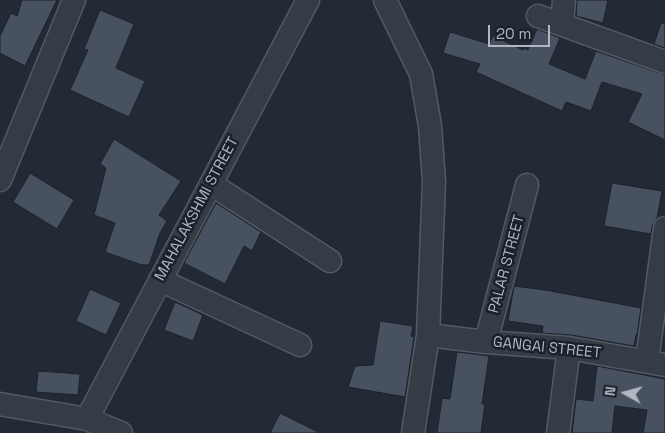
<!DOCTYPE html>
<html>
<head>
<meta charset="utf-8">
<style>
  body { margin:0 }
  #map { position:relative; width:665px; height:433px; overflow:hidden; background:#222a35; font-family:"Space Grotesk",sans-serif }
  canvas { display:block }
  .north { position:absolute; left:600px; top:368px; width:50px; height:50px; -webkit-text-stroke:4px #1a212a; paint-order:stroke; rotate:277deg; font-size:14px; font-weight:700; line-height:20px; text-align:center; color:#afb7c2 }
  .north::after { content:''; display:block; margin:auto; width:18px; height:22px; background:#afb7c2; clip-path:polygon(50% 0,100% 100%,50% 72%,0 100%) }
  .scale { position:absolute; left:488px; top:25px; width:62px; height:22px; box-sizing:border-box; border:2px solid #afb7c2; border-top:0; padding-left:6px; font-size:15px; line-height:18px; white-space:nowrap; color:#afb7c2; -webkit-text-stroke:4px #1a212a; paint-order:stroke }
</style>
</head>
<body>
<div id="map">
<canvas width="665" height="433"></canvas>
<div class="north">N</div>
<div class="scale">20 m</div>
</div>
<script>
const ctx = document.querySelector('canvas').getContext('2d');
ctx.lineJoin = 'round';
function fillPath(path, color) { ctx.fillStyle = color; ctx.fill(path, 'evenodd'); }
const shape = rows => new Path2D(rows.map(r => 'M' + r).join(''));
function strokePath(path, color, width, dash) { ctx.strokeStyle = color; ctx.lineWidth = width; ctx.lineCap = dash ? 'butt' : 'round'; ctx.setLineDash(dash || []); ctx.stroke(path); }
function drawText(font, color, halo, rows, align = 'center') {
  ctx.font = font + ' "Space Grotesk",sans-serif'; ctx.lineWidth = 5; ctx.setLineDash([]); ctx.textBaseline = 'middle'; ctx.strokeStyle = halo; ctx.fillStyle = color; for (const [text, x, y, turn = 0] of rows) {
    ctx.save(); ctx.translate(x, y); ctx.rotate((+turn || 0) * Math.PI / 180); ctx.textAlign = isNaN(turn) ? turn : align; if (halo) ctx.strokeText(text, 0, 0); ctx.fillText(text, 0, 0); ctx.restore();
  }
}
const building = shape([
  [22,0,57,0,25,66,0,53,0,36,11,13,17,16,22,0],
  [577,0,608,0,603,23,576,16,577,0],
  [100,10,134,24,116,68,145,81,129,117,70,90,88,50,84,49,100,10],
  [661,23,665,23,665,48,654,44,661,23],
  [537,29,560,38,549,64,585,79,596,51,665,75,665,140,628,122,642,94,602,82,591,111,566,102,562,111,476,72,480,64,443,53,450,32,489,44,493,36,523,50,524,48,528,50,537,29],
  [114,139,181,181,159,215,167,221,160,233,149,265,142,265,105,252,115,223,94,215,106,168,100,164,114,139],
  [30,173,74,200,57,229,13,202,30,173],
  [612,183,662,191,657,218,652,226,651,234,604,226,612,183],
  [216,203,261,232,252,251,244,246,225,284,184,263,216,203],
  [514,286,545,290,641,308,637,335,636,335,634,346,571,335,542,333,543,326,508,321,514,286],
  [90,289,121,303,106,335,76,321,90,289],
  [175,302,203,315,193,341,164,330,175,302],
  [380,321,413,326,411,336,414,337,405,397,348,387,355,366,373,365,380,321],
  [457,352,489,356,482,404,485,404,481,433,437,433,442,398,450,399,457,352],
  [597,366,665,379,665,433,643,433,647,410,615,406,612,433,572,433,576,399,593,401,597,366],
  [38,371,80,374,78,395,36,392,38,371],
  [280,413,320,433,270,433,280,413]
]);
fillPath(building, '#48515f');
strokePath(building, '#1c232c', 1);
const minor = shape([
  [385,0,421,74,430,126,434,182,428,335,413,433],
  [538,16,665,62],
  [562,24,564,0],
  [0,180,74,0],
  [211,184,330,261],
  [160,280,300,345],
  [428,335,486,342,569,348,665,365],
  [486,342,527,185],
  [647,361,665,228],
  [0,404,87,419,121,433],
  [87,419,308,0],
  [558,433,569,348]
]);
strokePath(minor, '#525a63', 25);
strokePath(minor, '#353c46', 22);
drawText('15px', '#afb7c2', '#1a212a', [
  ["MAHALAKSHMI STREET",197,209,-62],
  ["PALAR STREET",507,264,-75],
  ["GANGAI STREET",547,348,6]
]);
</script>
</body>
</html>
